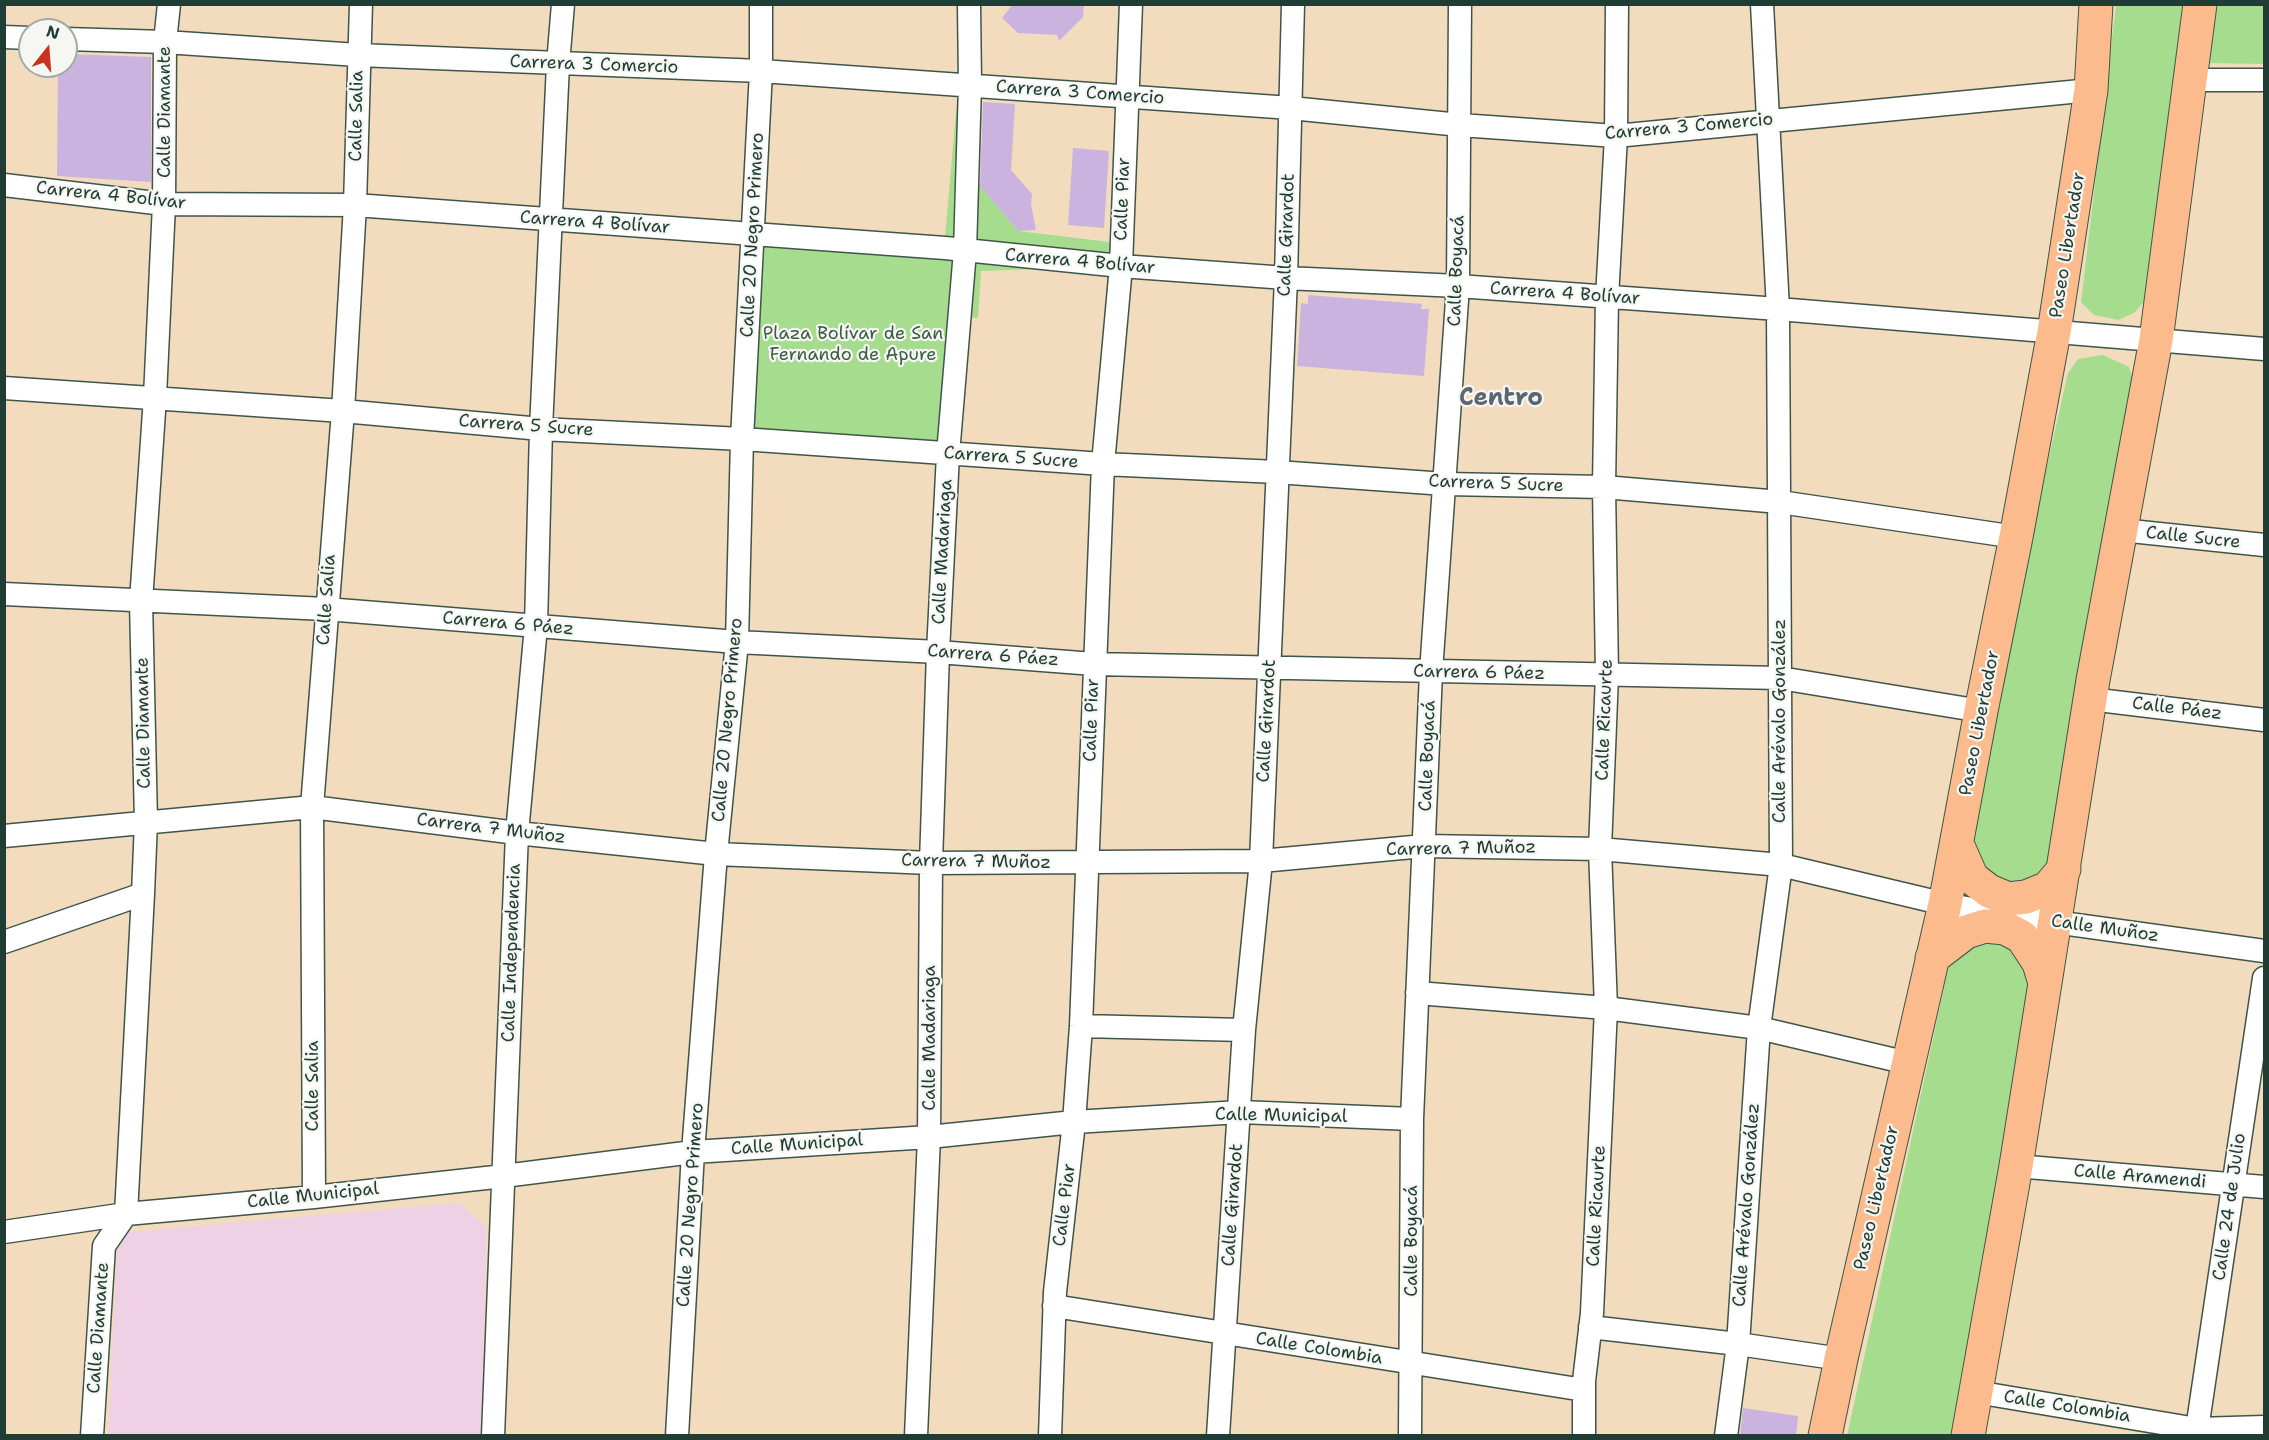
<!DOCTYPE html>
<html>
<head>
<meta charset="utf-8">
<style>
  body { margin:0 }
  #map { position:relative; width:2269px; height:1440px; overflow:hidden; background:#f2dcbd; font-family:"Shantell Sans",sans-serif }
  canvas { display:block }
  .frame { position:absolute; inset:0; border:6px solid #1f3d34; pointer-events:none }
  .north { position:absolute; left:18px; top:18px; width:60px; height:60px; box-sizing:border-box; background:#f6f6f2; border:2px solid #a0aca6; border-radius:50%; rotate:17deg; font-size:16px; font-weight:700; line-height:24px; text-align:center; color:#1f3d34 }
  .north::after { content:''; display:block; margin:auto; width:21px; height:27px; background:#c8321e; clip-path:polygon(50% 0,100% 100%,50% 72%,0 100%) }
</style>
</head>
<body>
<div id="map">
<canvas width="2269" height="1440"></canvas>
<div class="frame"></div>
<div class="north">N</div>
</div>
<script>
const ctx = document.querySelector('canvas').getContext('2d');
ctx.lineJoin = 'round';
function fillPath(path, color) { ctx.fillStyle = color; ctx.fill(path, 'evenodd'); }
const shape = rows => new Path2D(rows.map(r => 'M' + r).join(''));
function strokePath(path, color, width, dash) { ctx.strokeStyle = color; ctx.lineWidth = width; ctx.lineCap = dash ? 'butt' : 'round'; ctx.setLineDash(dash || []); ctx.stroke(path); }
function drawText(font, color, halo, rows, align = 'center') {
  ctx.font = font + ' "Shantell Sans",sans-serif'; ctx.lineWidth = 4.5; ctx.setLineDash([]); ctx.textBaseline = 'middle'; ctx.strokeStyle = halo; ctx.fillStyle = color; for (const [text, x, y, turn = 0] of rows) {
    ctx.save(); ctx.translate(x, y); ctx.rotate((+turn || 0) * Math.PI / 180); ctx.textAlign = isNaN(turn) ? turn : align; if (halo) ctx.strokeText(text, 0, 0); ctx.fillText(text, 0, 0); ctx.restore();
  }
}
fillPath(shape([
  [460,1203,486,1228,482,1435,108,1436,117,1251,128,1232]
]), '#efd0e5');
fillPath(shape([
  [2116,5,2183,5,2147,298,2134,313,2118,320,2094,315,2081,302],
  [2215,5,2264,5,2264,64,2204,63],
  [958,90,973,177,1018,231,1109,242,1121,266,981,271,978,318,961,317,948,454,742,439,753,235,944,248],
  [2103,355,2129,367,2136,388,2053,873,2042,885,1990,887,1969,840,2040,497,2068,373,2078,359],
  [1994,933,2029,967,2029,994,1954,1435,1847,1436,1952,951]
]), '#a5dc8e');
fillPath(shape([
  [1013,4,1084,4,1083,17,1059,41,1057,35,1018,33,1002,18],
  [66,54,151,57,151,182,57,176,58,66,66,66],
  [983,102,1015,104,1011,170,1032,194,1031,204,1036,230,1018,231,980,186],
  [1073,148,1109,151,1104,228,1068,225],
  [1308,295,1422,304,1421,309,1429,309,1424,376,1297,366,1301,303,1308,304],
  [1743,1408,1798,1416,1796,1436,1740,1436]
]), '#cbb3e0');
const minor = shape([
  [4,37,30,38],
  [66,39,165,42,358,55,761,71,1291,108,1460,125,1616,136,2091,90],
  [2189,80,2264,80],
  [4,185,164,204,355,205,945,248,1121,266,1286,278,1458,286,1778,309,2264,349],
  [4,388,343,411,541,429,742,439,1103,464,1277,472,1445,484,1604,487,1780,502,2016,537],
  [2121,530,2264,545],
  [4,594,326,609,737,642,938,652,1094,664,1780,678,1981,711],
  [2090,699,2264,720],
  [4,836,312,807,517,833,716,854,931,863,1261,861,1424,846,1600,849,1781,865,1945,904,2004,915,2264,951],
  [4,942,143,894],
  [1417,993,1606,1008,1759,1028,1908,1063],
  [1081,1026,1244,1030],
  [2016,1166,2264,1187],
  [314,1197,312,807,343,411,355,205,361,4],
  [4,1232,126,1214,314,1197,504,1176,693,1152,929,1137,1074,1122,1240,1112,1412,1119],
  [1054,1306,1584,1390],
  [1590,1327,1738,1344,1841,1359],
  [1976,1392,2197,1429,2264,1427],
  [92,1436,104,1246,126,1214,143,894,146,822,141,601,155,397,164,204,165,42,169,4],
  [493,1436,517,833,536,626,541,429,558,64,563,4],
  [677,1436,693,1152,716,854,737,642,742,439,761,71,761,4],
  [916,1436,929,1137,931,863,938,652,948,454,965,251,970,85,969,4],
  [1050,1436,1055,1292,1074,1122,1081,1026,1103,464,1121,266,1131,4],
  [1218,1436,1244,1030,1261,861,1286,278,1293,4],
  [1410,1436,1412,1119,1431,672,1458,286,1460,4],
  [1584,1436,1584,1381,1592,1313,1606,1008,1600,849,1607,675,1604,487,1607,298,1616,136,1617,4],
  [1726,1436,1738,1344,1759,1028,1781,865,1778,309,1762,4],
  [2196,1436,2264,978]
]);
const trunk = shape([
  [1957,844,1972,878,1989,891,2008,899,2026,897,2048,888,2064,869],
  [1932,958,1966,932,1985,926,2005,928,2022,937,2039,963,2045,983],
  [1825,1436,1841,1359,1945,904,1981,711,2016,537,2054,332,2085,130,2091,90,2096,4],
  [1968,1436,2016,1166,2093,680,2156,340,2200,4]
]);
strokePath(minor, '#3f5549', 25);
strokePath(trunk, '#3f5549', 35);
strokePath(minor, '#fff', 22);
strokePath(trunk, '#fbbb8d', 33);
drawText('18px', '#1f3d34', '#f6f6f2', [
  ["Carrera 3 Comercio",594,65,2],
  ["Carrera 3 Comercio",1080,93,4],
  ["Calle Diamante",165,112,-90],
  ["Calle Salia",357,116,-89],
  ["Carrera 3 Comercio",1689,127,-5],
  ["Carrera 4 Bolívar",111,196,6],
  ["Calle Piar",1123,199,-88],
  ["Carrera 4 Bolívar",595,223,4],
  ["Calle 20 Negro Primero",753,235,-87],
  ["Calle Girardot",1287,235,-88],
  ["Paseo Libertador",2068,245,-81],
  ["Carrera 4 Bolívar",1080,262,5],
  ["Calle Boyacá",1457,271,-88],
  ["Carrera 4 Bolívar",1565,294,4],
  ["Carrera 5 Sucre",526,426,4],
  ["Carrera 5 Sucre",1011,458,4],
  ["Carrera 5 Sucre",1496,484,2],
  ["Calle Sucre",2193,538,6],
  ["Calle Madariaga",943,552,-87],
  ["Calle Salia",327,600,-86],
  ["Carrera 6 Páez",508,624,5],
  ["Carrera 6 Páez",993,656,4],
  ["Carrera 6 Páez",1479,673,1],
  ["Calle Páez",2177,709,7],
  ["Calle 20 Negro Primero",728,720,-85],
  ["Calle Piar",1092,720,-88],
  ["Calle Ricaurte",1605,720,-88],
  ["Calle Girardot",1267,721,-87],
  ["Calle Arévalo González",1780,721,-90],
  ["Calle Diamante",144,723,-91],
  ["Paseo Libertador",1980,723,-79],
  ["Calle Boyacá",1428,756,-88],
  ["Carrera 7 Muñoz",491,829,7],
  ["Carrera 7 Muñoz",1461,849,-1],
  ["Carrera 7 Muñoz",976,862,1],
  ["Calle Muñoz",2105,929,8],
  ["Calle Independencia",512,953,-88],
  ["Calle Madariaga",930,1038,-90],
  ["Calle Salia",313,1086,-90],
  ["Calle Municipal",1281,1116,1],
  ["Calle Municipal",797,1145,-4],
  ["Calle Aramendi",2140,1177,5],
  ["Calle Municipal",313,1196,-6],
  ["Paseo Libertador",1877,1198,-77],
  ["Calle 20 Negro Primero",691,1205,-86],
  ["Calle Piar",1065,1205,-83],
  ["Calle Girardot",1233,1205,-86],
  ["Calle Arévalo González",1747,1205,-86],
  ["Calle Ricaurte",1597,1206,-87],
  ["Calle 24 de Julio",2230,1207,-82],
  ["Calle Boyacá",1412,1241,-90],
  ["Calle Diamante",99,1328,-86],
  ["Calle Colombia",1319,1349,9],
  ["Calle Colombia",2067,1407,9]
]);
drawText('18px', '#3a5d46', '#f6f6f2', [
  ["Plaza Bolívar de San",853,334],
  ["Fernando de Apure",853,355]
]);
drawText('bold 24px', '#5b6670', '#f6f6f2', [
  ["Centro",1501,399]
]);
</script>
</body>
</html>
